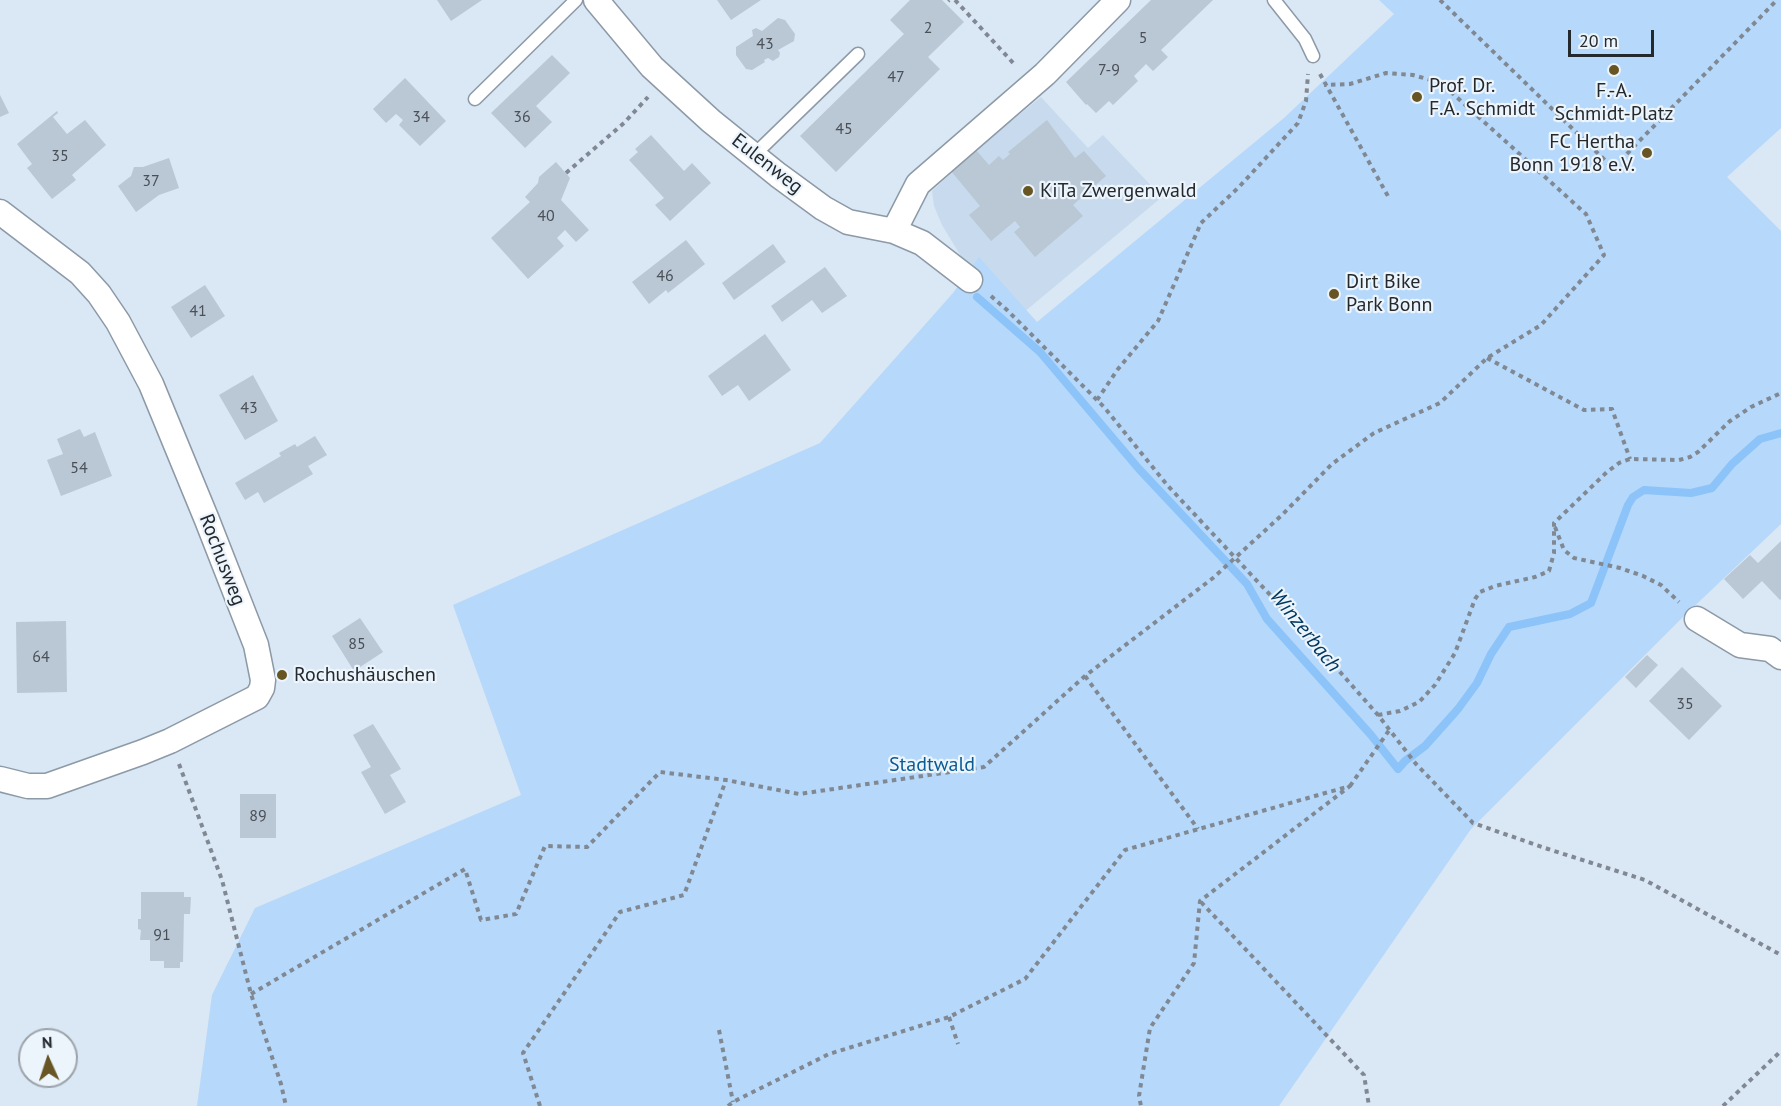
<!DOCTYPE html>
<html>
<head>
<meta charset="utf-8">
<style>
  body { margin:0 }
  #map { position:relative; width:1781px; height:1106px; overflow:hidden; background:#dae7f5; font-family:"PT Sans",sans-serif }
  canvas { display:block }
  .north { position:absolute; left:18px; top:1028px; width:60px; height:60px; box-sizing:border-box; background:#ecf4fc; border:2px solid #9ca3aa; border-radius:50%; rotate:357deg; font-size:16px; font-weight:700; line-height:24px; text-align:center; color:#24292e }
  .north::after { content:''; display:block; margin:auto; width:21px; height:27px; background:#675624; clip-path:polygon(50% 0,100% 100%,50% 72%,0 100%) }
  .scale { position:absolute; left:1568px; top:30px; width:86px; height:27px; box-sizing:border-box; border:3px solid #24292e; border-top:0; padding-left:8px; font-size:18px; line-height:21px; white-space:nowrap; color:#24292e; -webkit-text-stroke:4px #ecf4fc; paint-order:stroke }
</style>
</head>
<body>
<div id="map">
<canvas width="1781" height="1106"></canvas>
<div class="north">N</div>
<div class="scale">20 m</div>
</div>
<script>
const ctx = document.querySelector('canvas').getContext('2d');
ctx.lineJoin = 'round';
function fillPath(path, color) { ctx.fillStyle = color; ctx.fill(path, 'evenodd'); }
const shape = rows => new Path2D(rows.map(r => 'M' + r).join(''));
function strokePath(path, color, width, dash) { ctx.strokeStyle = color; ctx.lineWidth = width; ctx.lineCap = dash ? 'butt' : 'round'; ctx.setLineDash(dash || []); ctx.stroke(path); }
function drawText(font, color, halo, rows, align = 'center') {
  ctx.font = font + ' "PT Sans",sans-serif'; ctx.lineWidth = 4.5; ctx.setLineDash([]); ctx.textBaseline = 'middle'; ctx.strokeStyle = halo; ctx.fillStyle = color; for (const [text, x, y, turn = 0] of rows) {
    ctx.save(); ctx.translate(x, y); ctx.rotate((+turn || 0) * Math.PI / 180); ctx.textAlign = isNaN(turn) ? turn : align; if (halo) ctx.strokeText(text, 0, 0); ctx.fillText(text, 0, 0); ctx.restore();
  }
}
fillPath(shape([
  [1041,97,1088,148,1103,135,1162,197,1023,313,974,272,962,258,942,225,934,206,932,191,983,144]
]), '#c8dbee');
fillPath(shape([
  [1379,0,1781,0,1781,128,1727,177,1781,231,1781,524,1683,617,1471,829,1279,1106,197,1106,212,995,255,908,521,795,453,605,820,443,953,293,979,257,1037,322,1284,118,1394,14]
]), '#b6d8fa');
strokePath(shape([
  [977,297,1040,352,1139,469,1247,584,1267,619,1371,735,1398,769,1405,761,1425,746,1458,709,1477,683,1491,654,1509,627,1570,614,1591,603,1628,505,1633,497,1644,490,1691,493,1712,488,1732,464,1760,439,1781,433]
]), '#8cc3f8', 8);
fillPath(shape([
  [437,0,482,0,451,21],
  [717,0,761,0,731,20],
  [910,0,942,0,964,22,928,57,940,69,836,172,800,136,904,34,890,20],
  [1151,0,1213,0,1161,50,1168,57,1153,71,1146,64,1134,76,1138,81,1113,105,1109,101,1096,113,1087,104,1086,105,1066,82],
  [778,18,785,20,795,34,794,41,778,50,780,53,779,57,773,61,768,58,764,60,765,62,752,70,746,69,736,55,736,47,753,36,752,30,756,28,762,31],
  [552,55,570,73,536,106,552,122,525,148,491,113],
  [405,78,446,121,420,146,399,125,403,120,396,114,386,123,373,109],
  [0,95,9,113,0,117],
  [57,111,58,113,53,117,67,134,85,120,106,145,72,175,76,180,52,199,27,168,32,164,17,144],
  [1047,120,1075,158,1084,151,1106,176,1073,205,1083,216,1035,257,1014,232,1020,227,1015,221,991,241,969,215,980,206,951,171,976,150,989,165,999,156,1003,160,1010,154,1008,152],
  [651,135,684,171,692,163,711,183,670,221,655,205,664,198,629,160,638,152,635,149],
  [169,158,179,188,159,195,136,212,118,186,131,176,134,167,143,167],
  [556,162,570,178,561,200,589,230,576,242,565,230,557,238,564,246,528,279,491,238,530,202,525,197,538,183,539,177],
  [686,240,705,264,668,293,666,290,649,304,632,282],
  [773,244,786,262,734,300,722,283],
  [825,267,847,296,822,313,812,300,782,322,771,306],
  [205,285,225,316,191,338,171,307],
  [765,334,791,370,749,401,738,385,722,396,708,376],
  [253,375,278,421,245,440,219,395],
  [80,429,84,437,95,432,112,476,61,496,47,460,63,454,57,439],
  [315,436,327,455,308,466,313,474,264,503,258,492,245,500,235,483,281,456,279,453,295,444,297,447],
  [1781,541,1781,599,1780,600,1762,581,1743,599,1724,579,1750,555,1758,563],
  [360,618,383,652,354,671,332,636],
  [66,621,67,692,17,693,16,622],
  [1647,655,1658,665,1636,688,1625,677],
  [1682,667,1722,706,1689,740,1649,701],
  [373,724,401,769,390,775,406,802,385,814,361,772,371,767,353,735],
  [240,794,276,794,276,838,240,838],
  [141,892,184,892,184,897,191,897,190,914,184,914,183,962,180,962,180,968,164,968,164,961,150,961,150,940,140,940,141,930,138,929,138,919,141,919]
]), '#bac7d5');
const lane = shape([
  [1274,0,1305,39,1313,56],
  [475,99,576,0],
  [754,155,858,54]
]);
const street = shape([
  [596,0,652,67,711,121,778,175,823,208,848,222,894,231,922,243,970,280],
  [0,212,80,273,99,294,118,322,151,384,207,520,256,645,263,680,262,688,257,697,170,741,143,752,47,786,28,786,0,779],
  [894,231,918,184,1045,74,1118,0],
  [1697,619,1740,645,1770,649,1781,657]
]);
strokePath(lane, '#8c99a6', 15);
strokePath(street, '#8c99a6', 27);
strokePath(shape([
  [955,0,1016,66],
  [1440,0,1613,168,1777,0],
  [948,1,949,0],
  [1320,74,1389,198],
  [566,173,624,123,648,97],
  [991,296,1007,310,1104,407,1168,486,1303,630,1378,715,1416,764,1473,823,1548,849,1645,880,1781,955],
  [1487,358,1584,410,1612,409,1630,459],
  [1097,400,1118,369,1158,321,1201,223,1239,187,1298,123,1306,101,1308,74],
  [1555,527,1564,550,1574,558,1620,568,1643,576,1661,585,1679,602],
  [1085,676,1198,829],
  [1378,715,1400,711,1419,702,1435,685,1455,653,1475,599,1480,592,1495,586,1535,577,1549,571,1554,553,1554,523,1607,472,1619,463,1630,459,1679,460,1690,457,1698,452,1730,421,1751,407,1781,393],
  [179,764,222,880,251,994,281,1084,286,1106],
  [1350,786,1390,729],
  [1201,902,1364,1075,1369,1106],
  [251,994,465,869,481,920,516,914,545,846,587,847,660,772,726,780,799,794,984,767,1085,676,1213,578,1282,515,1332,464,1374,433,1440,403,1487,358,1541,325,1604,255,1586,214,1441,83,1413,75,1386,73,1350,84,1324,85],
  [949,1017,958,1044],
  [719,1030,733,1102],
  [540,1106,523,1053,620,912,684,895,726,780],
  [728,1106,733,1102,829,1054,949,1017,1025,979,1125,850,1350,786,1200,901,1194,963,1150,1028,1139,1096,1141,1106],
  [1723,1106,1781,1051]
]), '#808993', 4, [4.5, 4.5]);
strokePath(lane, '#fff', 12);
strokePath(street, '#fff', 24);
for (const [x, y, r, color] of [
  [1614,70,6,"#675624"],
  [1417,97,6,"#675624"],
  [1647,153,6,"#675624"],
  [1028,191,6,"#675624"],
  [1334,294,6,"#675624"],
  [282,675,6,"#675624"]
]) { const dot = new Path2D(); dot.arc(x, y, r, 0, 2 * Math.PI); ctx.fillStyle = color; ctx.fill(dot); strokePath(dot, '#ecf4fc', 2); }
drawText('16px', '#4a5058', null, [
  ["2",928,28],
  ["5",1143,38],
  ["43",765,44],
  ["7-9",1109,70],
  ["47",896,77],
  ["34",421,117],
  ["36",522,117],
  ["45",844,129],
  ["35",60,156],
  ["37",151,181],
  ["40",546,216],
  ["46",665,276],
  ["41",198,311],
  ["43",249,408],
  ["54",79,468],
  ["85",357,644],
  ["64",41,657],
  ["35",1685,704],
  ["89",258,816],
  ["91",162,935]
]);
drawText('20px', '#24292e', '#ecf4fc', [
  ["Prof. Dr.",1429,86],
  ["F.A. Schmidt",1429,109],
  ["F.-A.",1614,91,"center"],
  ["Schmidt-Platz",1614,114,"center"],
  ["FC Hertha",1635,142,"right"],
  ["Bonn 1918 e.V.",1635,165,"right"],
  ["KiTa Zwergenwald",1040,191],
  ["Dirt Bike",1346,282],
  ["Park Bonn",1346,305],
  ["Rochushäuschen",294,675]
], 'left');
drawText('20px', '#24292e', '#ecf4fc', [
  ["Eulenweg",767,164,38],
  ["Rochusweg",222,560,69]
]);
drawText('20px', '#0a5a96', '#ecf4fc', [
  ["Stadtwald",932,765]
]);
drawText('italic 21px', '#003861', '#ecf4fc', [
  ["Winzerbach",1305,631,51]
]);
</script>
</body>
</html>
